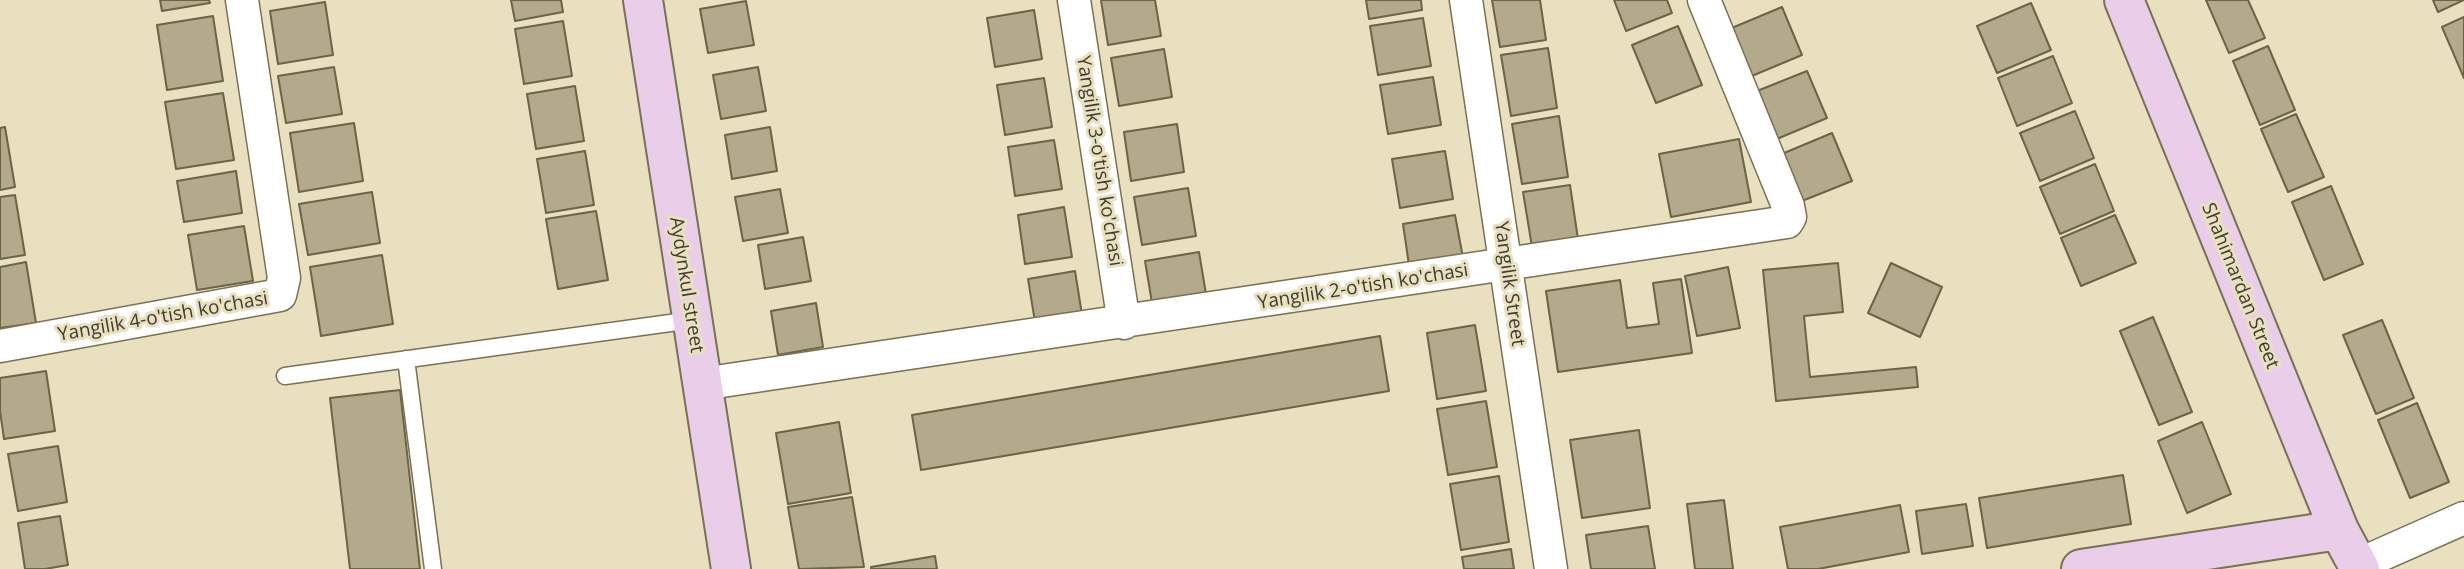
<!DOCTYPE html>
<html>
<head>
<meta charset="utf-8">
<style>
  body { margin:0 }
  canvas { display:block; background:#e9e0bf }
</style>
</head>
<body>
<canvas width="2464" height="569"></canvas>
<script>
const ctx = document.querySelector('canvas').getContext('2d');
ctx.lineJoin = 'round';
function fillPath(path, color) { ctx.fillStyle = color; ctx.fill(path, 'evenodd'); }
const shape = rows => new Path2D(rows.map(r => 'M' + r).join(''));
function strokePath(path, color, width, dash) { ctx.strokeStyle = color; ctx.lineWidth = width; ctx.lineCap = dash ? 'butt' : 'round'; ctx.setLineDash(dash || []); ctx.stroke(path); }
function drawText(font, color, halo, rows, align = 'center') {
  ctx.font = font + ' "Open Sans",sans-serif'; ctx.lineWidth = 6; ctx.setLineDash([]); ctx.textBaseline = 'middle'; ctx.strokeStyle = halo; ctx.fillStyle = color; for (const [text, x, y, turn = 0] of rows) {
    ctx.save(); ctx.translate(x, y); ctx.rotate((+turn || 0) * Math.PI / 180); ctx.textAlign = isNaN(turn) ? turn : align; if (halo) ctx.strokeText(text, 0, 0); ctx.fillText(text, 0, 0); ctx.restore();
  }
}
const building = shape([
  [160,0,209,0,210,3,162,11,160,0],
  [511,0,561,0,563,12,515,21,511,0],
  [1101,0,1155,0,1161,36,1108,45,1101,0],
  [1366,0,1421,0,1422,10,1369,19,1366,0],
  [1492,0,1540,0,1546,40,1500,47,1492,0],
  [1614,0,1667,0,1672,13,1626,31,1614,0],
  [2206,0,2248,0,2265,38,2229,53,2206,0],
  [2433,0,2464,0,2438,12,2433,0],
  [746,1,754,45,708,53,700,9,746,1],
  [325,2,333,55,278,64,270,11,325,2],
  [2031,3,2051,50,1997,73,1977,26,2031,3],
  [1782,7,1802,55,1747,78,1727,30,1782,7],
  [1034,10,1042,59,995,67,987,18,1034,10],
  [213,16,223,81,167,90,157,25,213,16],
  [2464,17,2464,78,2442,27,2464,17],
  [1423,18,1431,66,1378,75,1370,26,1423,18],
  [563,21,572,76,524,84,515,29,563,21],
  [1678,26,1702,85,1656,103,1632,45,1678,26],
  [2268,46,2295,110,2260,125,2233,61,2268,46],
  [1548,48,1557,108,1511,116,1501,55,1548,48],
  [1164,49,1172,97,1119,106,1111,58,1164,49],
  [2053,56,2072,103,2017,126,1998,78,2053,56],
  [334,67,342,114,286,123,278,76,334,67],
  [758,67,766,111,721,119,713,75,758,67],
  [1807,71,1827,118,1772,141,1752,93,1807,71],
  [1433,77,1441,125,1388,134,1380,85,1433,77],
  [1044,78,1052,127,1005,135,997,85,1044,78],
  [575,86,584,141,536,149,527,94,575,86],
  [223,93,234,160,176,169,165,102,223,93],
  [2075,111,2094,158,2040,181,2020,133,2075,111],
  [2296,114,2324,177,2288,192,2261,129,2296,114],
  [1559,116,1568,177,1522,184,1512,124,1559,116],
  [354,123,363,181,299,192,290,133,354,123],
  [1177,124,1184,172,1131,181,1124,132,1177,124],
  [5,127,15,187,0,190,0,128,5,127],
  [770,127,777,171,732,179,725,135,770,127],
  [1832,133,1852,181,1797,203,1777,156,1832,133],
  [1739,139,1751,202,1671,217,1659,154,1739,139],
  [1054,140,1062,189,1015,196,1008,147,1054,140],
  [585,151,594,205,546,213,537,159,585,151],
  [1445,151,1453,199,1400,208,1392,159,1445,151],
  [2095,164,2114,211,2060,234,2040,187,2095,164],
  [236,171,242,213,184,222,177,181,236,171],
  [1570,185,1579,246,1533,253,1523,192,1570,185],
  [2331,186,2363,264,2324,280,2292,202,2331,186],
  [1188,188,1196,236,1142,245,1134,197,1188,188],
  [780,189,788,233,743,241,735,197,780,189],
  [372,192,380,243,308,255,299,204,372,192],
  [15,195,25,255,0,259,0,197,15,195],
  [1064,207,1072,257,1025,264,1018,215,1064,207],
  [596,211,608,280,558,289,546,219,596,211],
  [1455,215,1464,263,1410,272,1403,224,1455,215],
  [2115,215,2136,263,2081,286,2061,238,2115,215],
  [244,226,253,281,197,290,188,235,244,226],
  [803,237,811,281,765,289,758,245,803,237],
  [1199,252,1207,300,1153,309,1145,261,1199,252],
  [382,255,393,324,321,336,310,267,382,255],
  [26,262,36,323,0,328,0,267,26,262],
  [1838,263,1843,312,1804,316,1810,377,1916,367,1918,387,1776,401,1763,270,1838,263],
  [1891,263,1942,287,1920,337,1868,313,1891,263],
  [1728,267,1740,328,1697,336,1685,276,1728,267],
  [1075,271,1083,321,1036,328,1028,279,1075,271],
  [1681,279,1692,353,1558,372,1546,291,1620,280,1627,328,1659,324,1653,283,1681,279],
  [816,303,823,347,778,355,771,311,816,303],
  [2153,317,2192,412,2159,425,2120,331,2153,317],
  [2382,320,2414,398,2376,414,2343,335,2382,320],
  [1475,325,1486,391,1437,399,1427,333,1475,325],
  [1380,336,1389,391,921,470,912,415,1380,336],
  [46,371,55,431,4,439,0,411,0,378,46,371],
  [400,390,420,569,350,569,330,398,400,390],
  [1486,401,1497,467,1448,475,1437,409,1486,401],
  [2417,403,2449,482,2410,498,2378,420,2417,403],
  [839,422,851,493,788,504,776,433,839,422],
  [2202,422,2231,494,2187,513,2158,441,2202,422],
  [1639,430,1650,508,1582,518,1570,440,1639,430],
  [58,446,67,502,18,511,8,454,58,446],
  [2123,475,2131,524,1987,548,1979,498,2123,475],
  [1499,476,1509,542,1461,550,1450,484,1499,476],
  [852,497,864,567,799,569,788,507,852,497],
  [1724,500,1733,569,1695,569,1687,504,1724,500],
  [1966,504,1973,546,1922,554,1916,511,1966,504],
  [1900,505,1909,552,1818,569,1788,569,1780,527,1900,505],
  [60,516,68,565,45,569,25,569,18,523,60,516],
  [1648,526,1655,569,1591,569,1586,535,1648,526],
  [1511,549,1514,569,1464,569,1462,557,1511,549],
  [935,556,937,569,871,569,871,567,935,556]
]);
fillPath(building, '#b2aa8a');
strokePath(building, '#6b6446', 2);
const lane = shape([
  [406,359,433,569],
  [285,376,692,320]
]);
const street = shape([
  [1074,0,1124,323],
  [1466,0,1551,569],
  [0,346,280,295,284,278,242,0],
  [702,384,1787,222,1790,217,1788,206,1704,0],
  [2358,565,2464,518]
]);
const secondary = shape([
  [643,0,731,569],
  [2124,0,2339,530,2360,569],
  [2081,569,2339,530]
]);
strokePath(lane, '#797153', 19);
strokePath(street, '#797153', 35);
strokePath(secondary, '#797153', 42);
strokePath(lane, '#fff', 16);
strokePath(street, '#fff', 32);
strokePath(secondary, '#eacee9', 38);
drawText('19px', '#403d30', '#e9e0bf', [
  ["Yangilik 3-o'tish ko'chasi",1099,161,81],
  ["Yangilik Street",1509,284,82],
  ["Aydynkul street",686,285,81],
  ["Shahimardan Street",2240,286,68],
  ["Yangilik 2-o'tish ko'chasi",1363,287,-9],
  ["Yangilik 4-o'tish ko'chasi",163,317,-10]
]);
</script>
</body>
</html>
